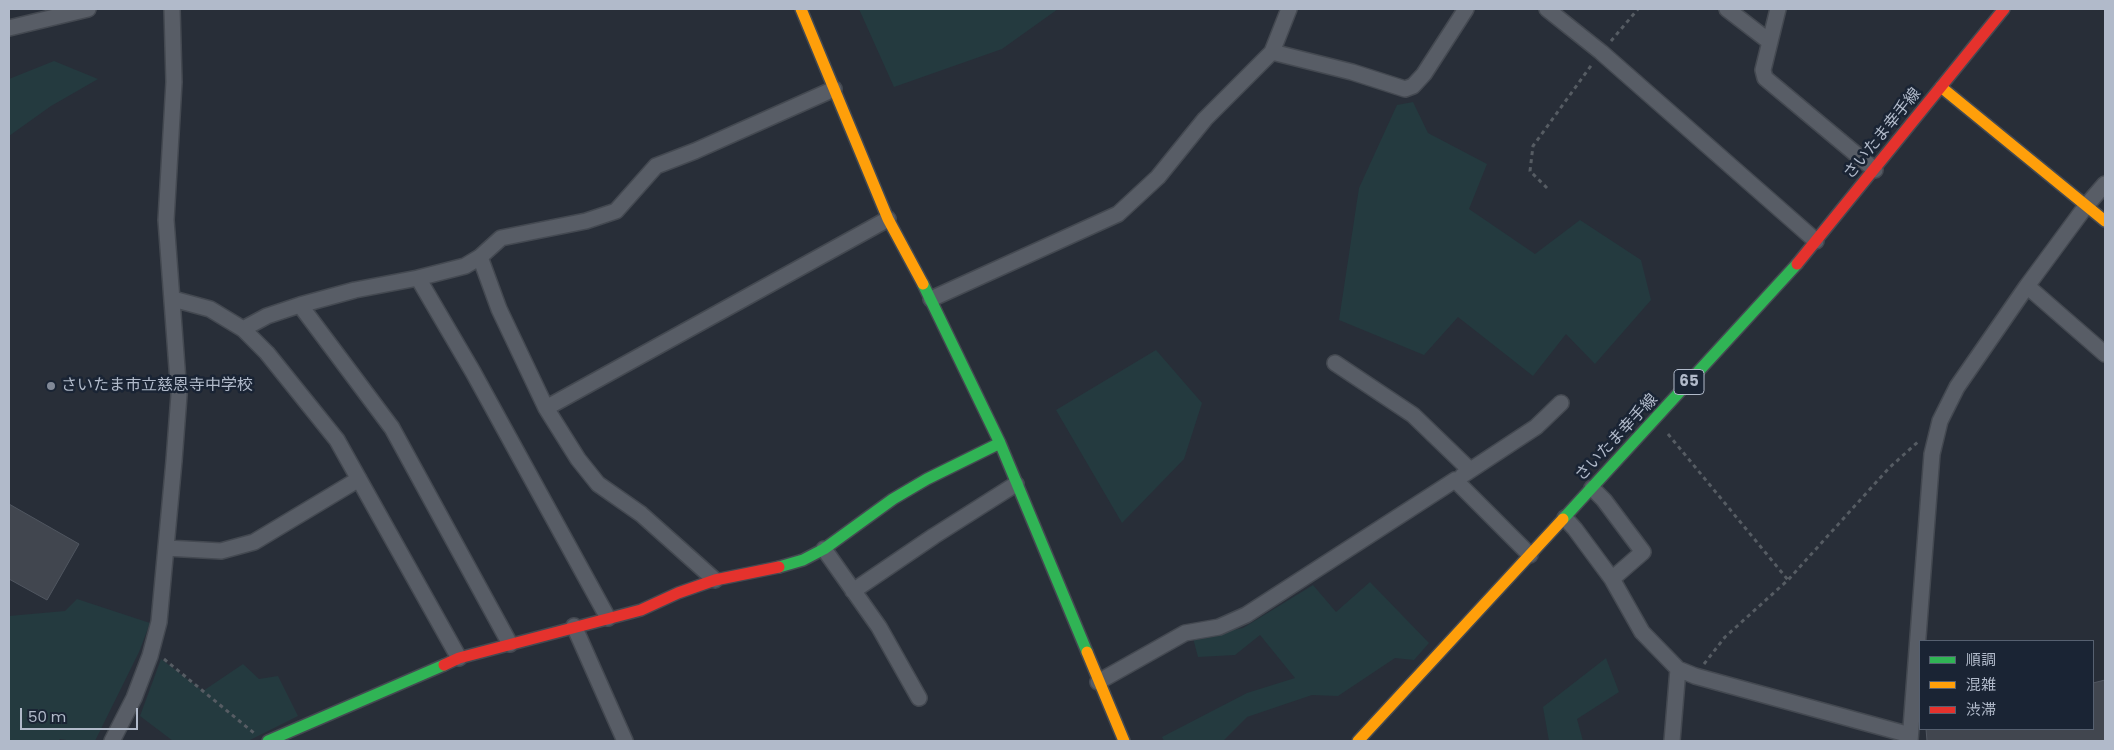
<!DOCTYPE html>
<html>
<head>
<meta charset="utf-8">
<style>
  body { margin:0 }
  #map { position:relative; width:2114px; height:750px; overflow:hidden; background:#282e38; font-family:Poppins,"Noto Sans JP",sans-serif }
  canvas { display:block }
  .frame { position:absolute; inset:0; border:10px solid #b1baca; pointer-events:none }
  .legend { position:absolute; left:1919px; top:640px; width:175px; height:90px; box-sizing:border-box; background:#1a2434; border:1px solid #566070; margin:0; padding:6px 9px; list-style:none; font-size:15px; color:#b1baca }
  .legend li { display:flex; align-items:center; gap:10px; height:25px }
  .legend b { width:25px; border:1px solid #566070 }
  .scale { position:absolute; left:20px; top:708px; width:118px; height:22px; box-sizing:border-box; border:2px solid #b1baca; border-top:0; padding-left:6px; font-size:15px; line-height:18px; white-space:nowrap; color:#b1baca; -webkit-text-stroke:4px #1a2434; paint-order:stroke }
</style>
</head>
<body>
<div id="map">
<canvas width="2114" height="750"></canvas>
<div class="frame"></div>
<ul class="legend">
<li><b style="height:6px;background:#30b455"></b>順調</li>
<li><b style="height:6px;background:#ff9f0a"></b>混雑</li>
<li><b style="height:6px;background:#e5322d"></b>渋滞</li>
</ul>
<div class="scale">50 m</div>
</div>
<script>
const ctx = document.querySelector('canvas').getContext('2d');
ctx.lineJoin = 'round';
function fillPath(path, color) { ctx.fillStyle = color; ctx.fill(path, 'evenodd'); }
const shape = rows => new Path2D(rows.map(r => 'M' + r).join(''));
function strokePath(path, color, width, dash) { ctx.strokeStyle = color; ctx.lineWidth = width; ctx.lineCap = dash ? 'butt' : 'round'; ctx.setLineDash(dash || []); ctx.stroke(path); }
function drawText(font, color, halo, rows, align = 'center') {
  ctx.font = font + ' Poppins,"Noto Sans JP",sans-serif'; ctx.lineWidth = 5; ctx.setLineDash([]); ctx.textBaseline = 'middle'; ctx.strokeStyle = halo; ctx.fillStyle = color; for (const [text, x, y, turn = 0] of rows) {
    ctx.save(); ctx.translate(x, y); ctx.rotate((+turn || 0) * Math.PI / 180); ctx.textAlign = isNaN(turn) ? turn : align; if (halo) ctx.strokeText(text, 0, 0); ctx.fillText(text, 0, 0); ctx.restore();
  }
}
fillPath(shape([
  [859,9,1058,9,1002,49,894,87],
  [54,61,98,79,51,106,9,136,9,79],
  [1413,102,1428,133,1487,164,1469,209,1535,254,1580,220,1641,260,1651,300,1595,364,1566,334,1533,376,1458,317,1424,355,1339,320,1359,188,1397,105],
  [1156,350,1202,403,1184,459,1122,523,1056,410],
  [1370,582,1429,643,1414,660,1395,658,1338,696,1312,695,1247,717,1223,741,1164,741,1162,737,1247,693,1295,678,1260,635,1235,655,1198,657,1193,638,1243,628,1313,585,1336,612],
  [77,599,150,623,139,652,95,741,72,741,60,739,58,741,9,741,9,616,65,611],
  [1606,658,1619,692,1577,719,1583,741,1549,741,1543,707],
  [161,659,203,691,243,664,259,679,278,676,298,716,248,741,173,741,140,716]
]), '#243a3f');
const building = shape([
  [9,504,79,544,47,600,9,579,9,504],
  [2105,680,2105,741,1927,741,1926,729,2093,729,2093,683,2105,680]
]);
fillPath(building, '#41464f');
strokePath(building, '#505660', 1);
const street = shape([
  [1547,9,1601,52,1816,241],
  [1727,9,1770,42],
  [1778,9,1763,70,1765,78,1875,170],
  [9,28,88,9],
  [1272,52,1352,72,1405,89,1413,86,1424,74,1466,9],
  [480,257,499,309,546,408,578,459,598,484,641,514,715,580],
  [418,278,473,372,608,618],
  [2027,286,2105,354],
  [173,299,210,309,243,329,267,353,337,440,459,658],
  [931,299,1118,214,1158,177,1205,119,1272,52,1289,9],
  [300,305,392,428,510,644],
  [243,329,267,316,300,305,355,290,418,278,465,266,480,257,501,238,586,221,616,211,656,166,695,151,834,89],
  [1335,363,1413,415,1470,470],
  [546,408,888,219],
  [1463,475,1536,427,1561,403],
  [1592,488,1604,500,1643,552,1612,579],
  [1565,518,1575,529,1612,579,1642,632,1678,669,1695,676,1910,735],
  [166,548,221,551,254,542,359,479],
  [824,549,879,627,919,698],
  [853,591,934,536,1016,484],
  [574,626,625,741],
  [1098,682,1185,633,1219,627,1246,615,1455,480,1530,555],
  [112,741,134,698,150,656,159,622,174,461,179,395,166,220,174,82,172,9],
  [1672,741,1678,669],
  [1910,741,1932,454,1940,421,1957,387,2027,286,2086,206,2105,184]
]);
const fast = shape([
  [923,284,1000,443,1087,652],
  [1563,519,1797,264],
  [779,567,803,560,824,549,893,499,927,479,1000,443],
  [268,741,444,665]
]);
const slow = shape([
  [801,9,888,219,923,284],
  [1941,87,2105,221],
  [1087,652,1124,741],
  [1358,741,1563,519]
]);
const jam = shape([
  [1797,264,2004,9],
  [444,665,459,658,641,610,678,593,715,580,779,567]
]);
strokePath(street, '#444951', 18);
strokePath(fast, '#444951', 14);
strokePath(slow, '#444951', 14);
strokePath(jam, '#444951', 14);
strokePath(shape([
  [1611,41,1638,9],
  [1547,188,1530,171,1533,146,1593,63],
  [1668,434,1788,580],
  [164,659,254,733],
  [1704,664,1725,637,1788,580,1889,468,1920,440]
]), '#565c63', 3, [4, 4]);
strokePath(street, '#585d66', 15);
strokePath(fast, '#30b455', 11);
strokePath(slow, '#ff9f0a', 11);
strokePath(jam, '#e5322d', 11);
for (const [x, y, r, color] of [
  [51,386,5,"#818997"]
]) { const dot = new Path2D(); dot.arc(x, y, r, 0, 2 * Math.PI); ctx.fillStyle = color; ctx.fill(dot); strokePath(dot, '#1a2434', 2); }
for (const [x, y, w] of [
  [1689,382,30]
]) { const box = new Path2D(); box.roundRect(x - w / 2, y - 12.5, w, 25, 4); ctx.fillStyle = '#1a2434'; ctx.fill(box); strokePath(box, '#b1baca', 1); }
drawText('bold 15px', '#b1baca', null, [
  ["65",1689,382]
]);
drawText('16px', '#b1baca', '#1a2434', [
  ["さいたま幸手線",1883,134,-51],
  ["さいたま幸手線",1617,438,-47]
]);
drawText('16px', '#b1baca', '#1a2434', [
  ["さいたま市立慈恩寺中学校",61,386]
], 'left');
</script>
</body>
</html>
